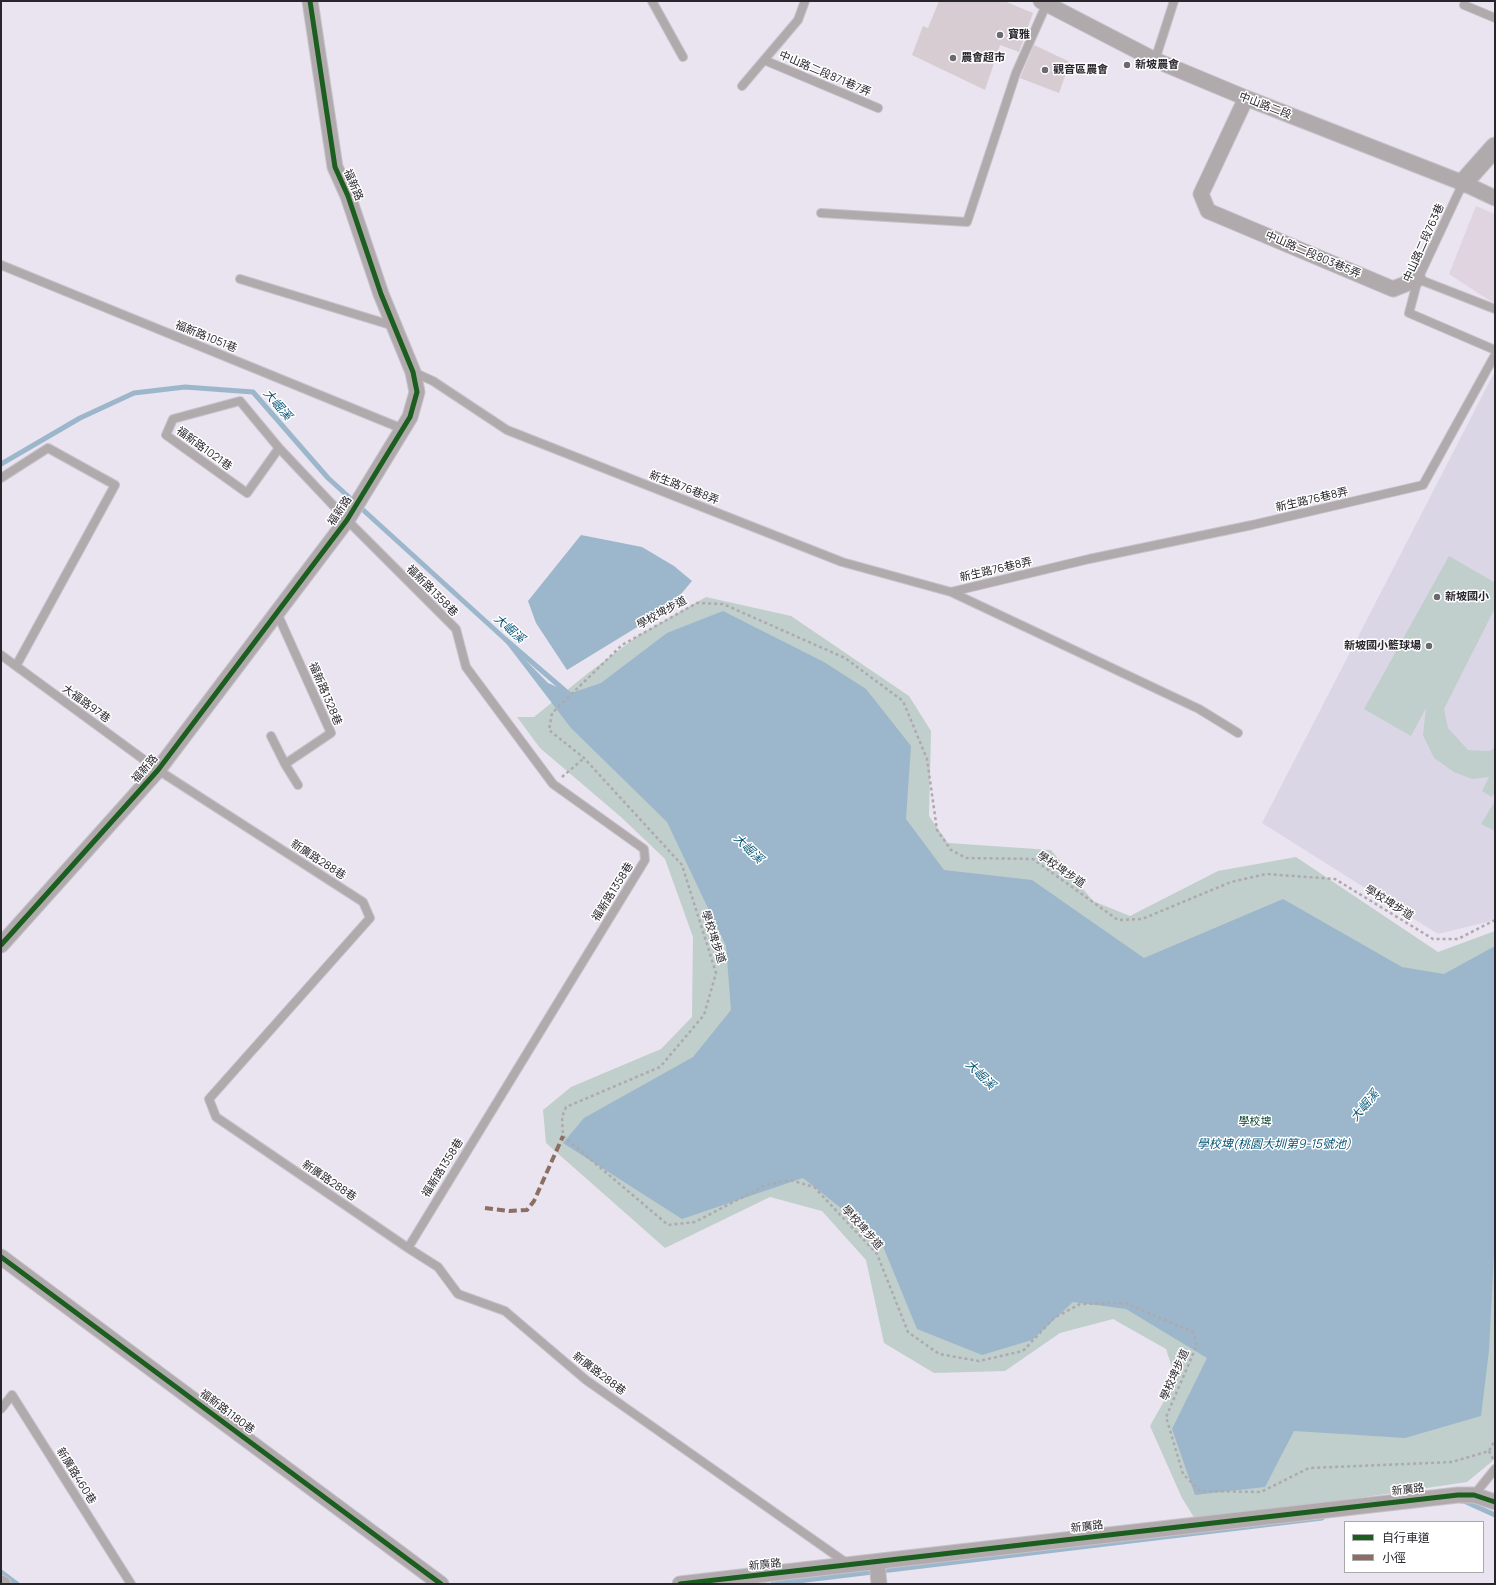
<!DOCTYPE html>
<html>
<head>
<meta charset="utf-8">
<style>
  body { margin:0 }
  #map { position:relative; width:1496px; height:1585px; overflow:hidden; background:#e9e4ef; font-family:Manrope,"Noto Sans TC",sans-serif }
  canvas { display:block }
  .frame { position:absolute; inset:0; border:2px solid #28252c; pointer-events:none }
  .legend { position:absolute; left:1344px; top:1521px; width:140px; height:52px; box-sizing:border-box; background:#fff; border:1px solid #a9a8ab; margin:0; padding:5px 7px; list-style:none; font-size:12px; color:#28252c }
  .legend li { display:flex; align-items:center; gap:8px; height:20px }
  .legend b { width:20px; border:1px solid #a9a8ab }
</style>
</head>
<body>
<div id="map">
<canvas width="1496" height="1585"></canvas>
<div class="frame"></div>
<ul class="legend">
<li><b style="height:5px;background:#1b5e20"></b>自行車道</li>
<li><b style="height:5px;background:#8d6e63"></b>小徑</li>
</ul>
</div>
<script>
const ctx = document.querySelector('canvas').getContext('2d');
ctx.lineJoin = 'round';
function fillPath(path, color) { ctx.fillStyle = color; ctx.fill(path, 'evenodd'); }
const shape = rows => new Path2D(rows.map(r => 'M' + r).join(''));
function strokePath(path, color, width, dash) { ctx.strokeStyle = color; ctx.lineWidth = width; ctx.lineCap = dash ? 'butt' : 'round'; ctx.setLineDash(dash || []); ctx.stroke(path); }
function drawText(font, color, halo, rows, align = 'center') {
  ctx.font = font + ' Manrope,"Noto Sans TC",sans-serif'; ctx.lineWidth = 3; ctx.setLineDash([]); ctx.textBaseline = 'middle'; ctx.strokeStyle = halo; ctx.fillStyle = color; for (const [text, x, y, turn = 0] of rows) {
    ctx.save(); ctx.translate(x, y); ctx.rotate((+turn || 0) * Math.PI / 180); ctx.textAlign = isNaN(turn) ? turn : align; if (halo) ctx.strokeText(text, 0, 0); ctx.fillText(text, 0, 0); ctx.restore();
  }
}
fillPath(shape([
  [1476,206,1495,214,1495,304,1449,274]
]), '#e0d4e0');
fillPath(shape([
  [1495,371,1495,920,1438,934,1262,823]
]), '#dbd6e5');
fillPath(shape([
  [1449,556,1494,582,1495,581,1495,608,1444,709,1448,728,1468,750,1490,751,1495,747,1495,792,1492,797,1482,791,1489,777,1472,779,1454,772,1434,758,1423,735,1426,708,1411,736,1364,709],
  [706,597,791,616,909,696,931,731,929,816,948,843,1051,850,1093,901,1130,916,1218,871,1296,857,1438,952,1495,931,1495,1459,1467,1482,1197,1522,1182,1498,1150,1426,1176,1380,1166,1349,1113,1319,1060,1333,1005,1371,934,1373,884,1343,866,1260,822,1211,770,1197,665,1248,546,1143,543,1110,571,1087,661,1049,692,1017,693,937,665,859,621,817,540,748,517,717,534,717,587,674,639,635],
  [1495,801,1495,831,1481,824]
]), '#c0cfcb');
fillPath(shape([
  [581,535,642,547,674,566,692,581,670,607,567,670,536,623,528,601],
  [723,611,824,662,866,689,911,746,906,819,944,870,1032,880,1144,958,1283,899,1402,967,1444,974,1495,946,1495,1234,1489,1351,1481,1416,1405,1438,1294,1431,1265,1487,1195,1495,1172,1429,1207,1358,1126,1309,1073,1302,1032,1340,982,1355,917,1329,880,1239,803,1178,682,1219,563,1143,584,1118,693,1057,731,1010,726,946,667,822,571,728,496,630,548,683,571,693,601,683,667,633]
]), '#9cb7cb');
strokePath(shape([
  [1,464,80,418,134,393,185,387,253,392,328,478,505,639,570,695],
  [1461,1501,1464,1501,1495,1515],
  [1,1572,17,1584],
  [773,1584,1322,1518]
]), '#9cb7cb', 5);
fillPath(shape([
  [939,1,1004,1,1033,13,1019,52,1000,45,985,90,912,55,923,26,928,28],
  [1034,45,1070,62,1059,93,1020,78]
]), '#d7ccd1');
const service = shape([
  [652,1,683,57],
  [1464,5,1495,18],
  [764,60,878,108],
  [1155,60,1174,1],
  [742,86,798,20,805,1],
  [1463,183,1418,279,1409,313,1495,350],
  [821,213,967,222,1016,73,1047,3],
  [1,265,403,429],
  [240,279,394,326],
  [1418,279,1495,309],
  [413,372,433,381,507,430,842,562,951,592,1089,559,1252,525,1423,485,1495,355],
  [279,448,247,493,166,435,173,419,240,401,279,448,347,520,456,629,466,667,553,784,644,849,645,860,408,1248],
  [1,478,48,448,115,485,16,666],
  [951,592,1199,709,1238,733],
  [277,613,331,733,285,764],
  [1,655,158,770,363,902,370,918,209,1099,216,1117,408,1248,438,1267,458,1294,505,1311,586,1380,848,1564],
  [271,736,285,764,298,785],
  [1,1409,12,1395,131,1584],
  [1474,1495,1495,1469]
]);
const minor = shape([
  [1041,1,1155,60,1246,98,1463,183,1495,198],
  [1246,98,1201,194,1208,211,1393,289,1418,279],
  [1,945,158,770,347,520,410,417,417,392,413,372,381,294,348,196,335,167,310,1],
  [1,1257,441,1584],
  [877,1562,879,1584],
  [1,1583,3,1584],
  [680,1584,1458,1495,1474,1495,1495,1502]
]);
const tertiary = shape([
  [1463,183,1495,147]
]);
strokePath(service, '#c6c2cb', 10);
strokePath(minor, '#c6c2cb', 17);
strokePath(tertiary, '#c6c2cb', 21);
strokePath(shape([
  [562,777,584,758],
  [1495,920,1458,939,1433,939,1335,879,1266,874,1231,882,1142,919,1118,920,1033,859,966,858,951,850,937,830,927,759,903,701,845,658,723,604,697,603,622,645,552,713,549,730,584,758,682,865,716,973,704,1015,660,1067,566,1107,562,1117,563,1136,668,1225,695,1222,766,1185,790,1180,814,1187,877,1254,908,1332,939,1354,979,1361,1023,1351,1054,1318,1080,1304,1125,1303,1193,1332,1197,1345,1166,1417,1183,1474,1200,1491,1261,1492,1309,1468,1452,1462,1489,1451,1495,1440],
  [1489,1451,1493,1459]
]), '#aea9ae', 2.5, [3, 3]);
strokePath(service, '#b1aaad', 8);
strokePath(minor, '#b1aaad', 15);
strokePath(tertiary, '#b1aaad', 19);
strokePath(shape([
  [485,1208,509,1211,527,1210,534,1201,563,1136]
]), '#8d6e63', 4, [8, 4]);
strokePath(shape([
  [1,945,158,770,347,520,410,417,417,392,413,372,381,294,348,196,335,167,310,1],
  [1,1257,441,1584],
  [680,1584,1458,1495,1474,1495,1495,1502]
]), '#1b5e20', 5);
for (const [x, y, r, color] of [
  [1000,35,4,"#6c6870"],
  [953,58,4,"#6c6870"],
  [1127,65,4,"#6c6870"],
  [1045,70,4,"#6c6870"],
  [1437,597,4,"#6c6870"],
  [1429,646,4,"#6c6870"]
]) { const dot = new Path2D(); dot.arc(x, y, r, 0, 2 * Math.PI); ctx.fillStyle = color; ctx.fill(dot); strokePath(dot, '#fff', 1.5); }
drawText('bold 11px', '#28252c', '#fff', [
  ["寶雅",1008,35],
  ["農會超市",961,58],
  ["新坡農會",1135,65],
  ["觀音區農會",1053,70],
  ["新坡國小",1445,597],
  ["新坡國小籃球場",1421,646,"right"]
], 'left');
drawText('11px', '#28252c', '#fff', [
  ["中山路二段871巷7弄",825,74,23],
  ["中山路二段",1265,106,21],
  ["福新路",353,185,67],
  ["中山路二段763巷",1424,243,-66],
  ["中山路二段803巷5弄",1313,255,23],
  ["福新路1051巷",206,337,22],
  ["福新路1021巷",204,449,36],
  ["新生路76巷8弄",684,488,21],
  ["新生路76巷8弄",1312,500,-13],
  ["福新路",340,511,-56],
  ["新生路76巷8弄",996,570,-13],
  ["福新路1358巷",432,591,45],
  ["學校埤步道",662,613,-29],
  ["福新路1328巷",325,694,67],
  ["大福路97巷",86,704,36],
  ["福新路",145,769,-49],
  ["新廣路288巷",318,860,33],
  ["學校埤步道",1061,870,34],
  ["福新路1358巷",613,892,-58],
  ["學校埤步道",1389,903,32],
  ["學校埤步道",713,937,72],
  ["福新路1358巷",443,1168,-58],
  ["新廣路288巷",329,1181,34],
  ["學校埤步道",862,1228,48],
  ["新廣路288巷",599,1374,37],
  ["學校埤步道",1175,1375,-66],
  ["福新路1180巷",227,1412,37],
  ["新廣路460巷",76,1476,58],
  ["新廣路",1408,1490,-7],
  ["新廣路",1087,1527,-7],
  ["新廣路",765,1565,-6]
]);
drawText('11px', '#003d29', '#fff', [
  ["學校埤",1255,1122]
]);
drawText('italic 12px', '#055475', '#fff', [
  ["大崛溪",277,405,49],
  ["大崛溪",509,629,41],
  ["大崛溪",748,849,44],
  ["大崛溪",980,1075,44],
  ["大崛溪",1365,1106,-50],
  ["學校埤(桃園大圳第9-15號池)",1274,1145]
]);
</script>
</body>
</html>
